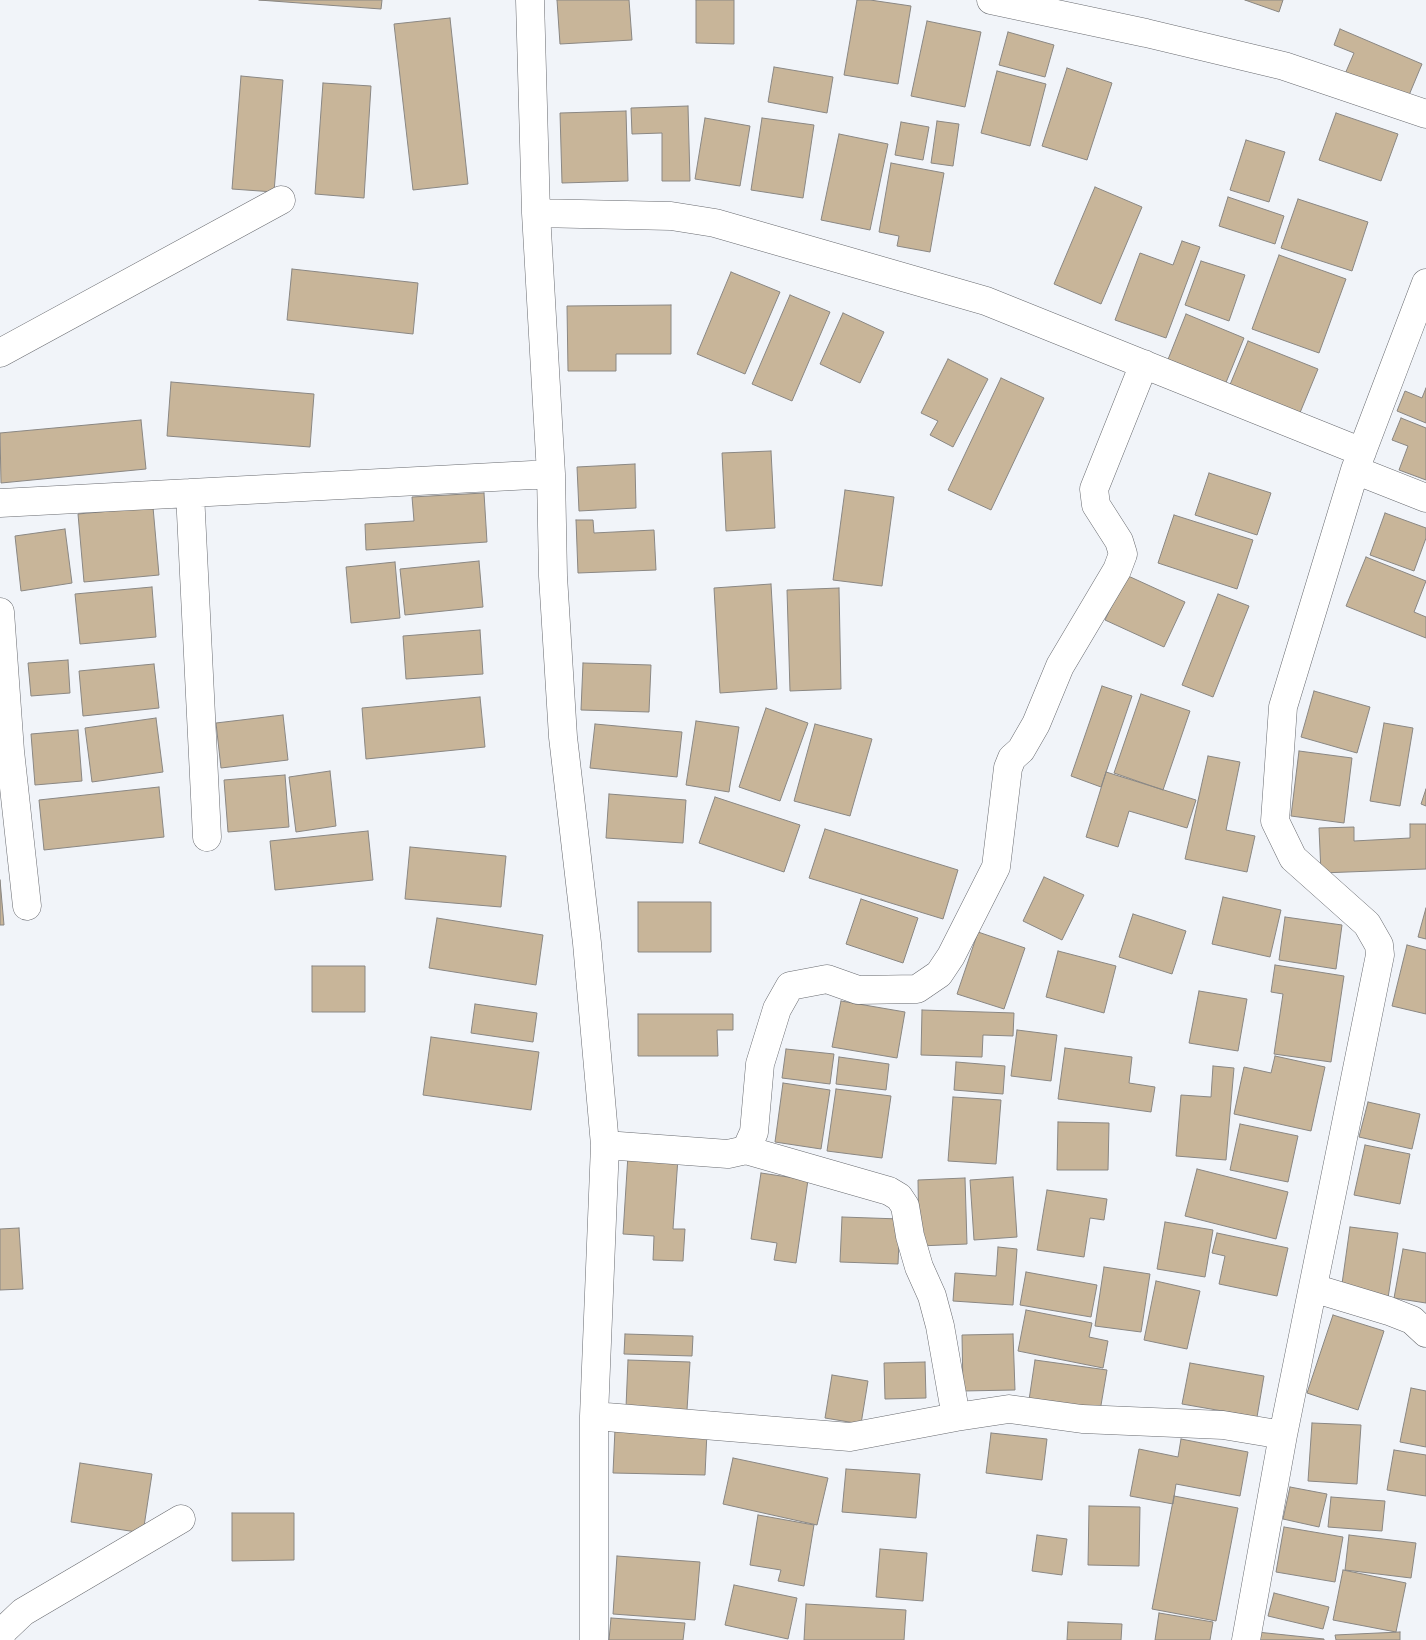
<!DOCTYPE html>
<html>
<head>
<meta charset="utf-8">
<style>
  body { margin:0 }
  canvas { display:block; background:#f1f4f9 }
</style>
</head>
<body>
<canvas width="1426" height="1640"></canvas>
<script>
const ctx = document.querySelector('canvas').getContext('2d');
ctx.lineJoin = 'round';
function fillPath(path, color) { ctx.fillStyle = color; ctx.fill(path, 'evenodd'); }
const shape = rows => new Path2D(rows.map(r => 'M' + r).join(''));
function strokePath(path, color, width, dash) { ctx.strokeStyle = color; ctx.lineWidth = width; ctx.lineCap = dash ? 'butt' : 'round'; ctx.setLineDash(dash || []); ctx.stroke(path); }
const building = shape([
  [259,0,382,0,381,9,259,0],
  [557,0,629,0,632,40,560,44,557,0],
  [696,0,734,0,734,44,696,43,696,0],
  [857,0,870,0,911,6,898,84,844,75,857,0],
  [1245,0,1283,0,1279,12,1245,0],
  [450,18,468,184,413,190,394,24,450,18],
  [927,21,981,32,965,107,911,96,927,21],
  [1340,29,1422,64,1407,100,1345,74,1354,53,1334,45,1340,29],
  [1008,32,1054,45,1045,77,999,65,1008,32],
  [774,67,833,77,827,113,768,102,774,67],
  [1067,68,1112,83,1087,160,1042,146,1067,68],
  [997,71,1046,84,1030,146,981,133,997,71],
  [241,76,283,80,274,192,232,189,241,76],
  [323,83,371,86,364,198,315,194,323,83],
  [688,106,690,181,662,181,662,133,632,134,631,108,688,106],
  [626,111,628,181,562,183,560,113,626,111],
  [1336,113,1398,134,1381,181,1319,160,1336,113],
  [705,118,750,126,740,186,695,179,705,118],
  [762,118,814,125,803,198,751,190,762,118],
  [937,121,959,124,953,166,931,163,937,121],
  [901,122,929,127,923,160,895,155,901,122],
  [839,134,888,144,870,230,821,220,839,134],
  [1246,140,1285,152,1269,202,1230,190,1246,140],
  [891,163,944,173,930,252,897,246,899,236,879,232,891,163],
  [1095,187,1142,207,1101,304,1054,284,1095,187],
  [1228,197,1284,216,1275,244,1219,226,1228,197],
  [1298,199,1368,222,1352,271,1281,248,1298,199],
  [1182,241,1200,247,1166,338,1115,320,1140,253,1173,265,1182,241],
  [1279,255,1346,279,1319,353,1252,329,1279,255],
  [1201,261,1245,275,1229,321,1185,305,1201,261],
  [292,269,418,283,413,334,287,320,292,269],
  [731,272,780,292,745,374,697,354,731,272],
  [790,295,830,312,792,401,752,384,790,295],
  [671,305,671,354,616,354,616,371,568,371,567,306,671,305],
  [843,313,884,332,860,383,820,364,843,313],
  [1186,314,1244,338,1225,385,1167,362,1186,314],
  [1248,341,1318,369,1297,420,1227,392,1248,341],
  [948,359,988,379,953,447,930,435,938,421,921,413,948,359],
  [1001,378,1044,398,991,510,948,490,1001,378],
  [171,382,314,394,310,447,167,436,171,382],
  [1426,388,1426,423,1397,411,1405,391,1422,398,1426,388],
  [1401,418,1426,428,1426,480,1399,470,1408,446,1392,440,1401,418],
  [141,420,146,469,1,483,0,433,141,420],
  [771,451,775,528,726,531,722,453,771,451],
  [635,464,636,508,579,511,577,467,635,464],
  [1209,473,1271,493,1257,535,1195,515,1209,473],
  [845,490,894,497,882,586,833,580,845,490],
  [484,493,487,542,366,550,365,524,414,521,412,497,484,493],
  [153,507,159,575,84,582,78,514,153,507],
  [1385,513,1426,528,1426,538,1414,571,1370,555,1385,513],
  [1174,515,1253,540,1237,589,1158,563,1174,515],
  [576,520,593,520,594,533,654,530,656,570,578,573,576,520],
  [65,529,72,583,21,591,15,536,65,529],
  [1366,557,1426,581,1414,612,1426,617,1426,638,1346,606,1366,557],
  [479,561,483,607,405,615,400,569,479,561],
  [395,562,400,618,351,623,346,567,395,562],
  [1126,575,1185,602,1164,647,1105,620,1126,575],
  [771,584,777,689,720,693,714,588,771,584],
  [152,587,156,637,80,644,75,594,152,587],
  [839,588,841,689,790,691,787,590,839,588],
  [1218,594,1249,606,1213,697,1182,685,1218,594],
  [480,630,483,674,406,679,403,636,480,630],
  [68,660,70,693,31,696,28,663,68,660],
  [583,663,651,665,649,712,581,710,583,663],
  [154,664,159,708,83,716,79,671,154,664],
  [1102,686,1132,696,1101,787,1071,776,1102,686],
  [1314,691,1370,707,1357,753,1301,737,1314,691],
  [1141,694,1190,711,1163,790,1114,773,1141,694],
  [480,697,485,747,366,759,362,708,480,697],
  [766,708,808,723,780,801,739,787,766,708],
  [283,715,288,760,221,768,216,723,283,715],
  [156,718,163,772,92,782,85,728,156,718],
  [696,721,739,727,729,792,686,785,696,721],
  [1384,723,1413,728,1400,806,1370,801,1384,723],
  [595,724,682,732,677,777,590,768,595,724],
  [815,724,872,739,850,816,794,801,815,724],
  [78,730,82,781,35,785,31,734,78,730],
  [1299,751,1352,758,1344,823,1291,816,1299,751],
  [1208,756,1240,762,1226,830,1255,836,1247,872,1185,859,1208,756],
  [330,771,336,826,296,832,289,777,330,771],
  [1106,772,1196,800,1187,828,1129,811,1118,847,1086,837,1106,772],
  [285,775,289,827,228,832,224,780,285,775],
  [159,787,164,837,44,850,39,800,159,787],
  [1426,789,1426,806,1421,804,1426,789],
  [609,794,686,800,683,843,606,838,609,794],
  [715,797,800,825,784,872,699,843,715,797],
  [1410,824,1426,824,1426,869,1321,873,1319,828,1354,827,1354,841,1410,838,1410,824],
  [825,829,958,870,943,919,809,878,825,829],
  [368,831,373,880,275,890,270,841,368,831],
  [410,847,506,856,501,907,405,899,410,847],
  [1044,877,1084,895,1062,940,1023,921,1044,877],
  [0,880,4,925,0,925,0,880],
  [1223,897,1281,910,1270,957,1212,944,1223,897],
  [861,899,918,918,903,963,846,944,861,899],
  [638,902,711,902,711,952,638,952,638,902],
  [1426,908,1426,939,1418,937,1426,908],
  [1133,914,1186,931,1172,974,1119,957,1133,914],
  [1285,917,1342,925,1336,969,1279,960,1285,917],
  [437,918,543,935,536,985,429,968,437,918],
  [978,932,1025,948,1004,1009,957,994,978,932],
  [1407,945,1426,950,1426,1014,1392,1006,1407,945],
  [1058,951,1116,966,1104,1013,1046,997,1058,951],
  [1275,965,1344,976,1331,1062,1274,1054,1283,994,1271,992,1275,965],
  [312,966,365,966,365,1012,312,1012,312,966],
  [1199,991,1247,999,1238,1051,1189,1043,1199,991],
  [841,1001,905,1012,897,1058,832,1047,841,1001],
  [475,1004,537,1013,533,1042,471,1033,475,1004],
  [922,1010,1014,1013,1013,1036,983,1035,982,1057,921,1055,922,1010],
  [638,1014,733,1014,733,1030,717,1030,718,1056,638,1056,638,1014],
  [1017,1030,1057,1035,1051,1081,1011,1076,1017,1030],
  [431,1037,539,1052,531,1110,423,1095,431,1037],
  [1065,1048,1132,1057,1129,1083,1155,1087,1151,1112,1058,1099,1065,1048],
  [786,1049,834,1054,830,1084,782,1078,786,1049],
  [1275,1056,1325,1067,1311,1131,1234,1114,1244,1067,1271,1073,1275,1056],
  [839,1057,889,1064,886,1090,836,1084,839,1057],
  [956,1062,1005,1066,1003,1094,954,1090,956,1062],
  [1213,1066,1234,1068,1226,1160,1176,1156,1181,1095,1211,1097,1213,1066],
  [783,1083,830,1090,821,1149,775,1142,783,1083],
  [836,1089,891,1096,882,1158,827,1151,836,1089],
  [953,1097,1001,1100,996,1164,948,1161,953,1097],
  [1368,1102,1420,1114,1412,1149,1359,1137,1368,1102],
  [1058,1122,1109,1123,1108,1170,1057,1170,1058,1122],
  [1240,1124,1298,1136,1288,1182,1230,1170,1240,1124],
  [1365,1145,1410,1154,1400,1204,1354,1195,1365,1145],
  [628,1155,678,1158,673,1229,685,1229,683,1261,653,1260,654,1236,623,1234,628,1155],
  [1197,1169,1288,1192,1276,1239,1185,1216,1197,1169],
  [761,1173,808,1180,796,1263,774,1260,777,1243,751,1239,761,1173],
  [1013,1177,1017,1237,974,1240,970,1180,1013,1177],
  [965,1178,967,1244,919,1246,918,1180,965,1178],
  [1047,1190,1107,1199,1104,1220,1090,1218,1084,1257,1037,1250,1047,1190],
  [842,1217,900,1219,898,1264,840,1262,842,1217],
  [1165,1222,1213,1230,1205,1277,1157,1269,1165,1222],
  [1350,1227,1398,1233,1388,1298,1341,1291,1350,1227],
  [19,1228,23,1289,0,1290,0,1229,19,1228],
  [1217,1233,1288,1248,1277,1296,1219,1284,1225,1256,1212,1253,1217,1233],
  [998,1247,1017,1249,1013,1305,953,1301,955,1273,996,1276,998,1247],
  [1403,1249,1426,1253,1426,1303,1394,1298,1403,1249],
  [1104,1267,1150,1274,1141,1332,1095,1326,1104,1267],
  [1026,1272,1097,1285,1091,1317,1020,1305,1026,1272],
  [1156,1281,1200,1291,1187,1349,1144,1340,1156,1281],
  [1026,1310,1092,1323,1089,1337,1108,1341,1103,1368,1018,1351,1026,1310],
  [1333,1315,1384,1331,1358,1410,1307,1393,1333,1315],
  [625,1334,693,1336,692,1356,624,1354,625,1334],
  [1013,1334,1015,1390,963,1391,962,1335,1013,1334],
  [628,1360,690,1362,687,1410,626,1407,628,1360],
  [1035,1360,1107,1370,1100,1411,1029,1400,1035,1360],
  [925,1362,926,1398,885,1399,884,1363,925,1362],
  [1190,1363,1264,1376,1257,1417,1182,1404,1190,1363],
  [832,1375,868,1381,861,1424,825,1418,832,1375],
  [1411,1388,1426,1391,1426,1447,1400,1442,1411,1388],
  [1312,1423,1361,1425,1357,1484,1308,1481,1312,1423],
  [615,1429,707,1432,705,1475,613,1473,615,1429],
  [991,1433,1047,1439,1042,1480,986,1473,991,1433],
  [1181,1439,1248,1452,1240,1496,1176,1484,1173,1504,1130,1496,1139,1449,1178,1457,1181,1439],
  [1394,1450,1426,1455,1426,1496,1387,1490,1394,1450],
  [733,1458,828,1478,817,1525,723,1504,733,1458],
  [80,1463,152,1474,143,1533,71,1522,80,1463],
  [846,1469,920,1474,916,1518,842,1512,846,1469],
  [1290,1487,1327,1494,1319,1527,1283,1519,1290,1487],
  [1174,1496,1238,1508,1216,1621,1152,1609,1174,1496],
  [1331,1497,1385,1501,1382,1531,1328,1527,1331,1497],
  [1089,1506,1140,1507,1139,1566,1088,1565,1089,1506],
  [232,1513,294,1513,294,1560,232,1561,232,1513],
  [758,1515,814,1525,804,1586,778,1581,781,1570,750,1565,758,1515],
  [1284,1527,1343,1537,1335,1582,1276,1572,1284,1527],
  [1037,1535,1067,1539,1062,1575,1032,1571,1037,1535],
  [1349,1535,1416,1543,1411,1578,1345,1570,1349,1535],
  [880,1549,927,1553,923,1601,876,1597,880,1549],
  [617,1556,700,1562,695,1620,613,1614,617,1556],
  [1343,1570,1406,1583,1396,1632,1333,1620,1343,1570],
  [734,1585,797,1598,788,1639,725,1625,734,1585],
  [1274,1593,1329,1607,1323,1629,1268,1616,1274,1593],
  [806,1604,906,1610,904,1640,804,1640,806,1604],
  [1159,1613,1213,1622,1210,1640,1155,1640,1159,1613],
  [611,1618,685,1623,683,1640,609,1640,611,1618],
  [1068,1622,1122,1624,1121,1640,1067,1640,1068,1622],
  [1257,1632,1324,1639,1324,1640,1256,1640,1257,1632],
  [1400,1632,1400,1640,1336,1640,1335,1635,1400,1632]
]);
fillPath(building, '#c8b599');
strokePath(building, '#8a8783', 1);
const street = shape([
  [530,0,536,213,551,474,553,576,563,737,587,943,605,1145,594,1416,594,1640],
  [991,0,1146,33,1284,66,1426,114],
  [536,213,671,216,715,223,986,301,1362,452],
  [0,353,281,200],
  [1355,470,1426,498],
  [190,493,207,837],
  [0,503,551,474],
  [0,612,10,751,27,906],
  [605,1145,728,1154,746,1150,754,1132,760,1064,777,1009,790,986,827,979,858,990,917,989,939,974,951,956,996,867,1008,768,1012,758,1021,750,1036,724,1060,666,1117,570,1123,554,1119,541,1096,505,1094,489,1144,364],
  [746,1150,889,1191,899,1197,905,1206,910,1236,919,1267,932,1296,940,1326,956,1417],
  [1313,1288,1389,1311,1412,1320,1426,1333],
  [594,1416,850,1437,956,1417,1009,1409,1082,1419,1223,1425,1283,1435],
  [0,1637,4,1630,23,1612,181,1519],
  [1246,1640,1283,1435,1380,955,1379,945,1367,924,1293,858,1275,821,1283,707,1355,470,1426,283]
]);
strokePath(street, '#696b70', 29);
strokePath(street, '#fff', 28);
</script>
</body>
</html>
